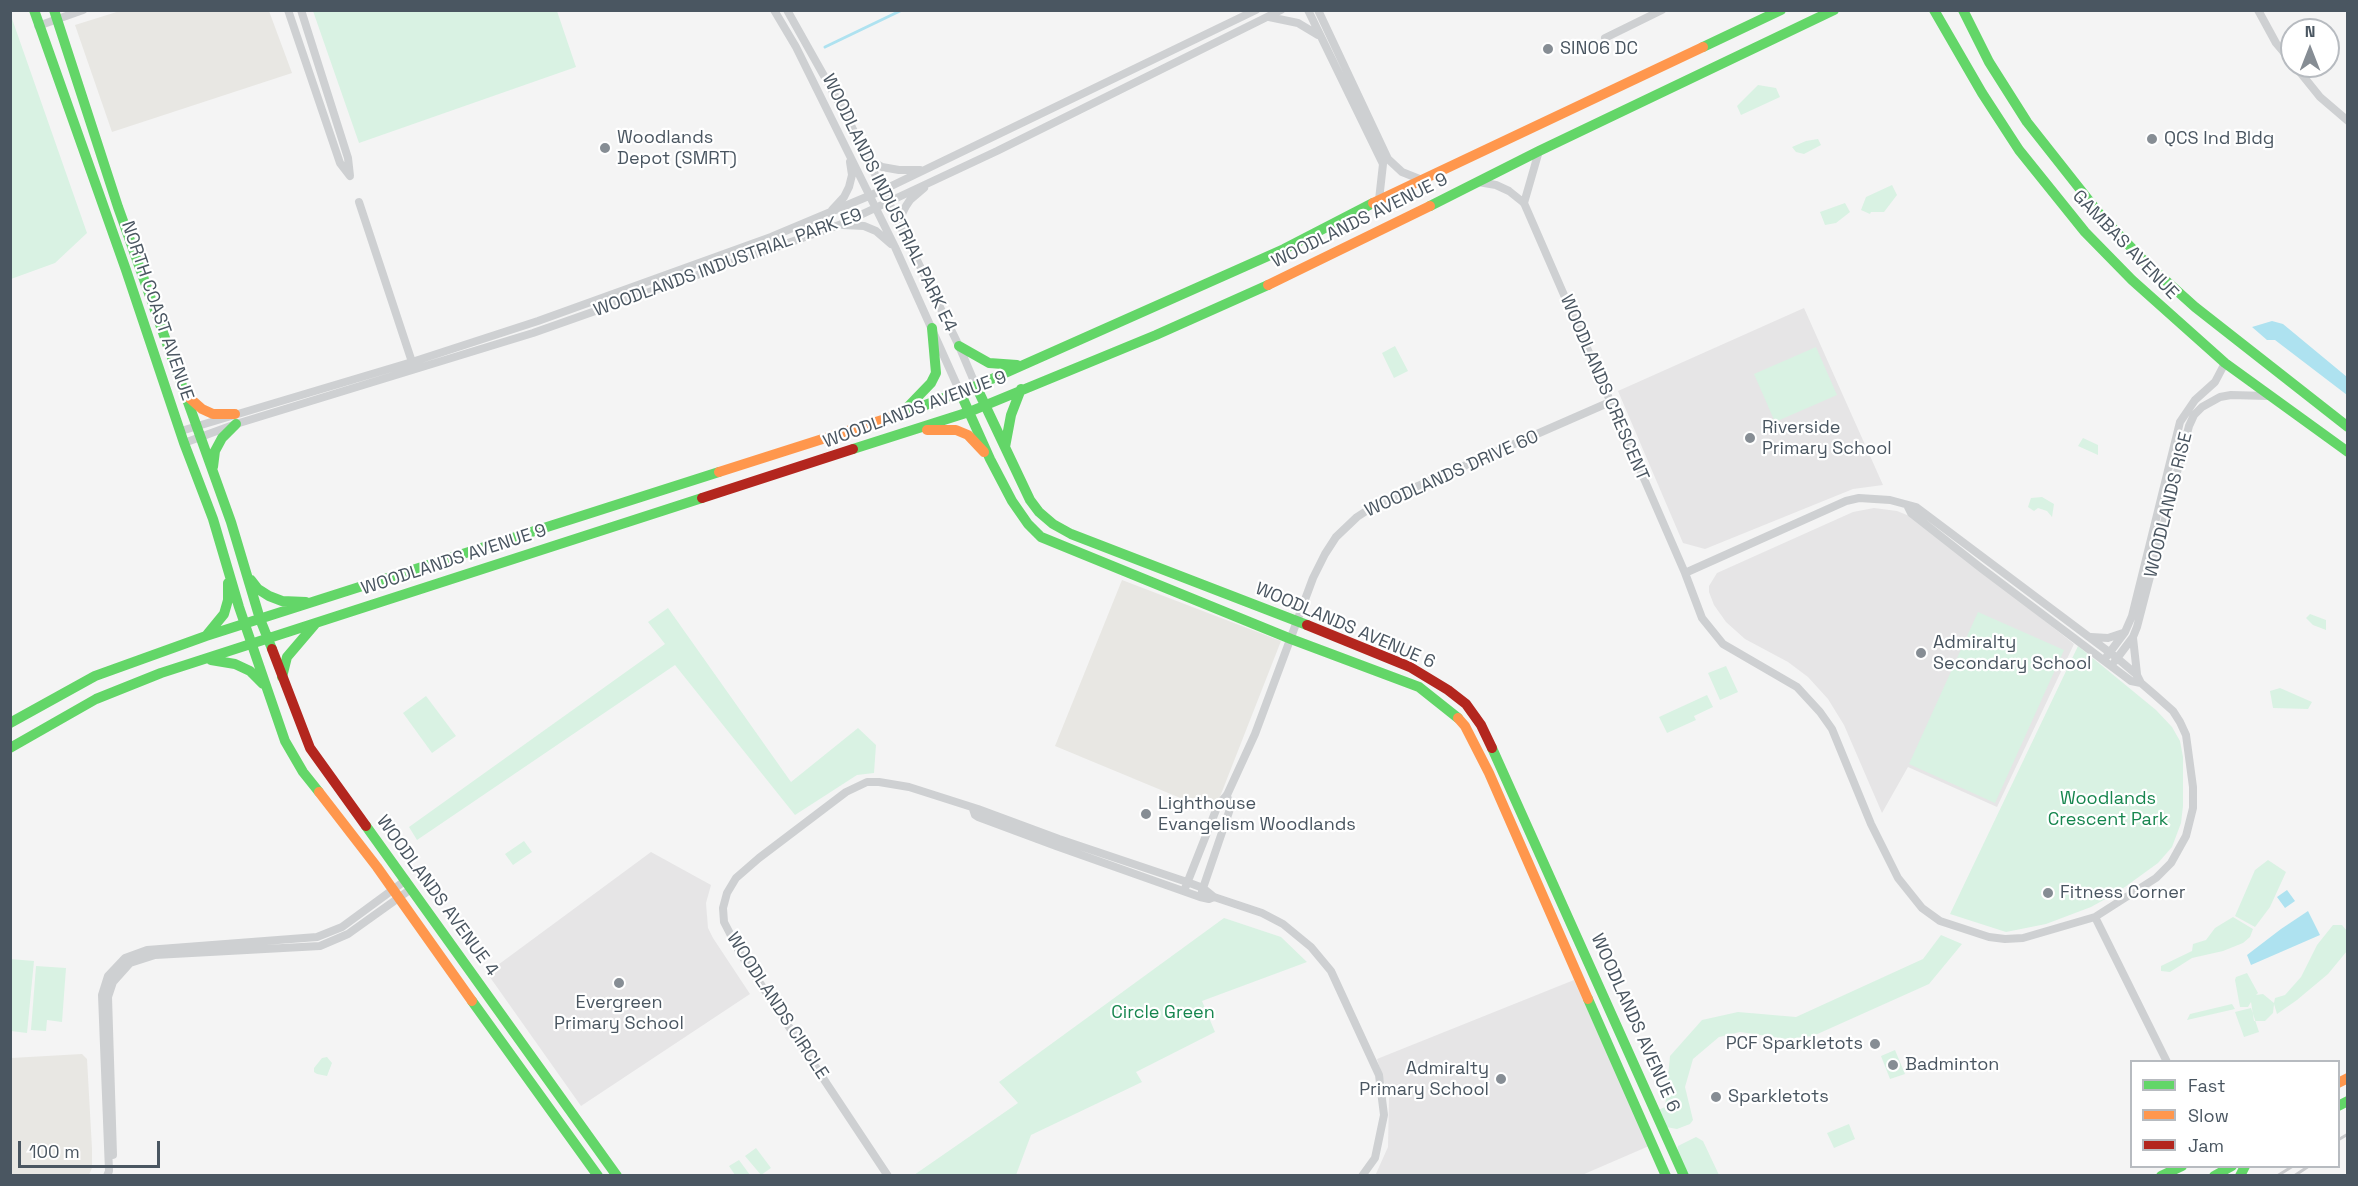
<!DOCTYPE html>
<html>
<head>
<meta charset="utf-8">
<style>
  body { margin:0 }
  #map { position:relative; width:2358px; height:1186px; overflow:hidden; background:#f4f4f4; font-family:"Space Grotesk",sans-serif }
  canvas { display:block }
  .frame { position:absolute; inset:0; border:12px solid #4a5661; pointer-events:none }
  .legend { position:absolute; left:2130px; top:1060px; width:210px; height:108px; box-sizing:border-box; background:#fff; border:2px solid #b7bbc0; margin:0; padding:8px 10px; list-style:none; font-size:18px; color:#4a5661 }
  .legend li { display:flex; align-items:center; gap:12px; height:30px }
  .legend b { width:30px; border:2px solid #b7bbc0 }
  .north { position:absolute; left:2280px; top:18px; width:60px; height:60px; box-sizing:border-box; background:#fff; border:2px solid #b7bbc0; border-radius:50%; rotate:0deg; font-size:16px; font-weight:700; line-height:24px; text-align:center; color:#4a5661 }
  .north::after { content:''; display:block; margin:auto; width:21px; height:27px; background:#868d94; clip-path:polygon(50% 0,100% 100%,50% 72%,0 100%) }
  .scale { position:absolute; left:18px; top:1141px; width:142px; height:27px; box-sizing:border-box; border:3px solid #4a5661; border-top:0; padding-left:8px; font-size:18px; line-height:21px; white-space:nowrap; color:#4a5661; -webkit-text-stroke:4px #fff; paint-order:stroke }
</style>
</head>
<body>
<div id="map">
<canvas width="2358" height="1186"></canvas>
<div class="frame"></div>
<ul class="legend">
<li><b style="height:8px;background:#63d668"></b>Fast</li>
<li><b style="height:8px;background:#ff974d"></b>Slow</li>
<li><b style="height:8px;background:#b3261e"></b>Jam</li>
</ul>
<div class="north">N</div>
<div class="scale">100 m</div>
</div>
<script>
const ctx = document.querySelector('canvas').getContext('2d');
ctx.lineJoin = 'round';
function fillPath(path, color) { ctx.fillStyle = color; ctx.fill(path, 'evenodd'); }
const shape = rows => new Path2D(rows.map(r => 'M' + r).join(''));
function strokePath(path, color, width, dash) { ctx.strokeStyle = color; ctx.lineWidth = width; ctx.lineCap = dash ? 'butt' : 'round'; ctx.setLineDash(dash || []); ctx.stroke(path); }
function drawText(font, color, halo, rows, align = 'center') {
  ctx.font = font + ' "Space Grotesk",sans-serif'; ctx.lineWidth = 4.5; ctx.setLineDash([]); ctx.textBaseline = 'middle'; ctx.strokeStyle = halo; ctx.fillStyle = color; for (const [text, x, y, turn = 0] of rows) {
    ctx.save(); ctx.translate(x, y); ctx.rotate((+turn || 0) * Math.PI / 180); ctx.textAlign = isNaN(turn) ? turn : align; if (halo) ctx.strokeText(text, 0, 0); ctx.fillText(text, 0, 0); ctx.restore();
  }
}
fillPath(shape([
  [123,10,269,11,292,73,112,132,75,25],
  [1122,580,1281,641,1214,812,1055,746],
  [82,1054,87,1059,92,1149,92,1168,89,1175,11,1175,11,1058]
]), '#e8e7e3');
fillPath(shape([
  [1804,308,1883,485,1853,489,1705,549,1683,543,1618,391],
  [1874,508,1897,511,1917,519,2074,644,1997,807,1908,767,1882,813,1844,725,1828,699,1808,677,1788,662,1745,639,1726,622,1714,605,1709,592,1709,586,1717,573,1853,512],
  [651,852,711,885,706,903,708,928,713,938,750,994,581,1106,487,973],
  [1574,980,1649,1146,1582,1175,1375,1176,1388,1147,1389,1098,1377,1059]
]), '#e6e5e6');
fillPath(shape([
  [313,11,557,11,576,67,359,143],
  [10,13,87,233,55,263,11,279],
  [1758,85,1776,88,1780,97,1741,115,1737,106],
  [1818,139,1821,145,1804,154,1796,152,1792,147,1806,141],
  [1892,185,1897,195,1884,212,1871,212,1870,214,1861,210,1866,197],
  [1845,203,1850,212,1836,223,1825,225,1820,212],
  [1395,346,1408,371,1394,378,1382,353],
  [1816,347,1837,395,1775,422,1754,374],
  [2083,438,2098,445,2098,455,2078,446],
  [2042,497,2054,504,2052,517,2047,511,2038,508,2034,511,2028,507,2031,498],
  [668,608,791,782,858,728,876,745,874,773,857,775,795,815,675,665,417,840,409,827,665,644,648,622],
  [1978,612,2064,650,1995,803,1909,764],
  [2310,614,2326,620,2326,630,2313,625,2306,618],
  [2078,646,2156,710,2172,727,2180,741,2183,757,2183,806,2181,823,2172,847,2158,863,2118,892,2091,907,2046,924,2006,932,1950,914],
  [1726,666,1738,692,1720,700,1708,673],
  [2280,688,2312,702,2308,709,2273,708,2270,691],
  [1707,695,1713,707,1694,716,1696,720,1667,733,1659,717],
  [426,696,456,736,432,753,403,713],
  [524,841,532,852,513,865,505,854],
  [2268,860,2286,872,2270,907,2255,927,2235,916,2255,870],
  [2233,917,2253,929,2250,937,2243,943,2223,951,2192,958,2170,972,2161,971,2161,966,2192,951,2193,944,2206,940,2215,928],
  [1224,918,1281,937,1307,962,1202,1001,1215,1032,1136,1072,1142,1082,1031,1135,1016,1175,914,1175,1018,1103,999,1082],
  [2333,925,2342,925,2347,931,2347,951,2328,974,2297,1000,2277,1014,2274,1004,2273,1013,2265,1021,2254,1021,2251,1002,2248,1007,2240,1007,2235,980,2236,977,2247,973,2258,993,2256,995,2263,994,2274,1003,2275,998,2285,995,2301,977,2317,945],
  [1941,935,1962,944,1929,984,1813,1036,1787,1039,1740,1032,1719,1037,1693,1059,1685,1087,1693,1120,1690,1124,1677,1129,1666,1127,1658,1110,1665,1107,1670,1056,1702,1020,1738,1012,1796,1017,1923,959],
  [10,959,34,961,27,1033,11,1031],
  [36,966,66,968,62,1022,47,1020,46,1031,31,1030],
  [2232,1004,2235,1009,2187,1020,2190,1014],
  [2251,1008,2259,1032,2244,1037,2235,1012],
  [1895,1050,1905,1074,1890,1079,1881,1056],
  [327,1057,332,1063,327,1076,317,1074,314,1072,314,1068,322,1058],
  [1849,1124,1855,1139,1834,1148,1827,1133],
  [1696,1137,1703,1141,1719,1175,1688,1175,1677,1152,1678,1146],
  [756,1148,771,1168,761,1175,745,1156],
  [739,1160,750,1175,735,1175,729,1166]
]), '#d9f2e3');
fillPath(shape([
  [2272,321,2283,324,2347,377,2347,395,2275,340,2267,340,2252,327],
  [2287,890,2295,901,2285,908,2277,897],
  [2308,911,2320,935,2251,965,2247,955,2281,929]
]), '#aee2f0');
strokePath(shape([
  [825,47,902,10]
]), '#aee2f0', 3);
strokePath(shape([
  [288,10,340,163,350,176,348,158,301,10],
  [774,10,796,47,895,247,960,392],
  [787,10,846,115,959,346,976,386],
  [1308,10,1383,164,1379,200],
  [1318,10,1388,159,1402,172,1422,180],
  [2258,10,2276,43,2292,62],
  [1269,17,1298,23,1318,35],
  [38,26,83,10],
  [1605,38,1662,10],
  [2295,66,2320,97,2348,121],
  [868,159,882,167,899,170,920,170],
  [1478,182,1496,185,1509,191,1524,203,1685,573,1702,618,1723,644,1797,687,1820,712,1832,729,1871,824,1898,878,1922,908,1940,921,1989,937,2005,939,2023,938,2095,917,2156,878,2171,863,2186,836,2193,808,2193,787,2186,735,2180,722,2173,711,2155,695,2141,683,2131,681,1981,568,1911,513,1907,505],
  [359,202,412,362],
  [1524,203,1539,151],
  [832,210,844,197,849,187,852,175,850,162],
  [843,225,864,226,876,231,891,244],
  [902,225,901,216,906,206,910,200,924,188],
  [181,431,412,362,538,321,771,237,883,190,1256,10],
  [184,443,236,424,533,333,839,225,997,151,1281,10],
  [1685,573,1846,501,1859,498,1890,500,1916,507,2117,658,2137,675,2141,683],
  [2091,637,2108,638,2123,633],
  [2133,638,2137,674],
  [2107,656,2125,632,2132,616,2180,422,2195,400,2215,382,2225,363],
  [2115,661,2133,637,2137,627,2189,426,2194,415,2202,407,2220,397,2231,395,2268,396],
  [973,809,975,815,978,817,1056,846,1200,897,1209,899,1214,897],
  [1184,891,1218,805,1227,795,1255,734,1313,578,1325,554,1336,537,1357,517,1377,504,1610,402],
  [1202,891,1230,809,1227,795],
  [2095,917,2167,1062],
  [113,1155,108,997,113,982,130,963,155,955,320,946,348,934,411,889],
  [107,1176,109,1171,102,995,108,976,125,958,147,950,317,937,342,927,406,880],
  [888,1176,740,953,724,922,723,908,727,893,736,878,759,858,846,792,867,782,879,782,909,787,978,809,1059,839,1187,882,1203,888,1214,897,1262,913,1283,924,1311,947,1331,971,1379,1075,1384,1115,1375,1158,1362,1176]
]), '#ced0d2', 8);
strokePath(shape([
  [34,10,126,270,184,443,213,519,239,607,285,741,303,772,319,792],
  [54,10,118,207,231,522,260,619,272,649],
  [1934,10,1982,93,2019,150,2085,232,2132,280,2225,363,2348,452],
  [1963,10,1989,62,2027,122,2102,217,2145,262,2195,307,2348,427],
  [1703,47,1781,10],
  [1430,206,1539,151,1834,10],
  [959,346,989,363,1017,365],
  [976,386,1030,500,1039,512,1053,524,1071,534,1307,625],
  [960,392,990,459,1012,501,1028,524,1041,537,1291,639,1419,687,1458,718],
  [903,412,931,383,936,373,932,328],
  [904,413,976,386,1284,249,1373,203],
  [1005,447,1011,415,1021,389],
  [853,449,969,412,1156,335,1268,285],
  [213,467,215,451,222,438,236,424],
  [251,580,258,589,269,596,282,601,306,602],
  [206,636,224,614,228,600,228,583],
  [211,660,235,664,250,671,263,684],
  [282,677,287,657,316,623],
  [10,723,95,676,206,636,719,472],
  [10,748,96,699,161,673,702,498],
  [1492,748,1684,1176],
  [366,826,617,1176],
  [1588,999,1666,1176],
  [472,1001,598,1176],
  [2338,1106,2348,1101],
  [2161,1176,2182,1166],
  [2214,1176,2232,1166],
  [2240,1176,2245,1166]
]), '#63d668', 10);
strokePath(shape([
  [1373,203,1703,47],
  [1268,285,1430,206],
  [185,394,202,409,213,414,235,414],
  [927,430,956,430,968,435,984,452],
  [719,472,904,413],
  [1458,718,1465,726,1489,773,1588,999],
  [319,792,377,867,472,1001],
  [2338,1083,2348,1078]
]), '#ff974d', 10);
strokePath(shape([
  [702,498,853,449],
  [1307,625,1410,667,1448,690,1466,704,1481,725,1492,748],
  [272,649,310,748,366,826]
]), '#b3261e', 10);
strokePath(shape([
  [2338,1140,2348,1134],
  [2277,1176,2293,1166],
  [2294,1176,2309,1166]
]), '#c9cacc', 3);
for (const [x, y, r, color] of [
  [1548,49,6,"#868d94"],
  [2152,139,6,"#868d94"],
  [605,148,6,"#868d94"],
  [1750,438,6,"#868d94"],
  [1921,653,6,"#868d94"],
  [1146,814,6,"#868d94"],
  [2048,893,6,"#868d94"],
  [619,983,6,"#868d94"],
  [1875,1044,6,"#868d94"],
  [1893,1065,6,"#868d94"],
  [1501,1079,6,"#868d94"],
  [1716,1097,6,"#868d94"]
]) { const dot = new Path2D(); dot.arc(x, y, r, 0, 2 * Math.PI); ctx.fillStyle = color; ctx.fill(dot); strokePath(dot, '#fff', 2); }
drawText('18px', '#4a5661', '#fff', [
  ["SIN06 DC",1560,49],
  ["Woodlands",617,138],
  ["Depot (SMRT)",617,159],
  ["QCS Ind Bldg",2164,139],
  ["Riverside",1762,428],
  ["Primary School",1762,449],
  ["Admiralty",1933,643],
  ["Secondary School",1933,664],
  ["Lighthouse",1158,804],
  ["Evangelism Woodlands",1158,825],
  ["Fitness Corner",2060,893],
  ["Evergreen",619,1003,"center"],
  ["Primary School",619,1024,"center"],
  ["PCF Sparkletots",1863,1044,"right"],
  ["Badminton",1905,1065],
  ["Admiralty",1489,1069,"right"],
  ["Primary School",1489,1090,"right"],
  ["Sparkletots",1728,1097]
], 'left');
drawText('18px', '#4a5661', '#fff', [
  ["WOODLANDS INDUSTRIAL PARK E4",889,203,64],
  ["WOODLANDS AVENUE 9",1360,221,-26],
  ["GAMBAS AVENUE",2125,245,46],
  ["WOODLANDS INDUSTRIAL PARK E9",728,263,-20],
  ["NORTH COAST AVENUE",157,311,71],
  ["WOODLANDS CRESCENT",1604,388,67],
  ["WOODLANDS AVENUE 9",915,410,-20],
  ["WOODLANDS DRIVE 60",1452,474,-24],
  ["WOODLANDS RISE",2169,505,-76],
  ["WOODLANDS AVENUE 9",454,560,-18],
  ["WOODLANDS AVENUE 6",1345,626,23],
  ["WOODLANDS AVENUE 4",437,896,54],
  ["WOODLANDS CIRCLE",777,1006,57],
  ["WOODLANDS AVENUE 6",1635,1023,66]
]);
drawText('18px', '#17864f', '#fff', [
  ["Woodlands",2108,799],
  ["Crescent Park",2108,820],
  ["Circle Green",1163,1013]
]);
</script>
</body>
</html>
